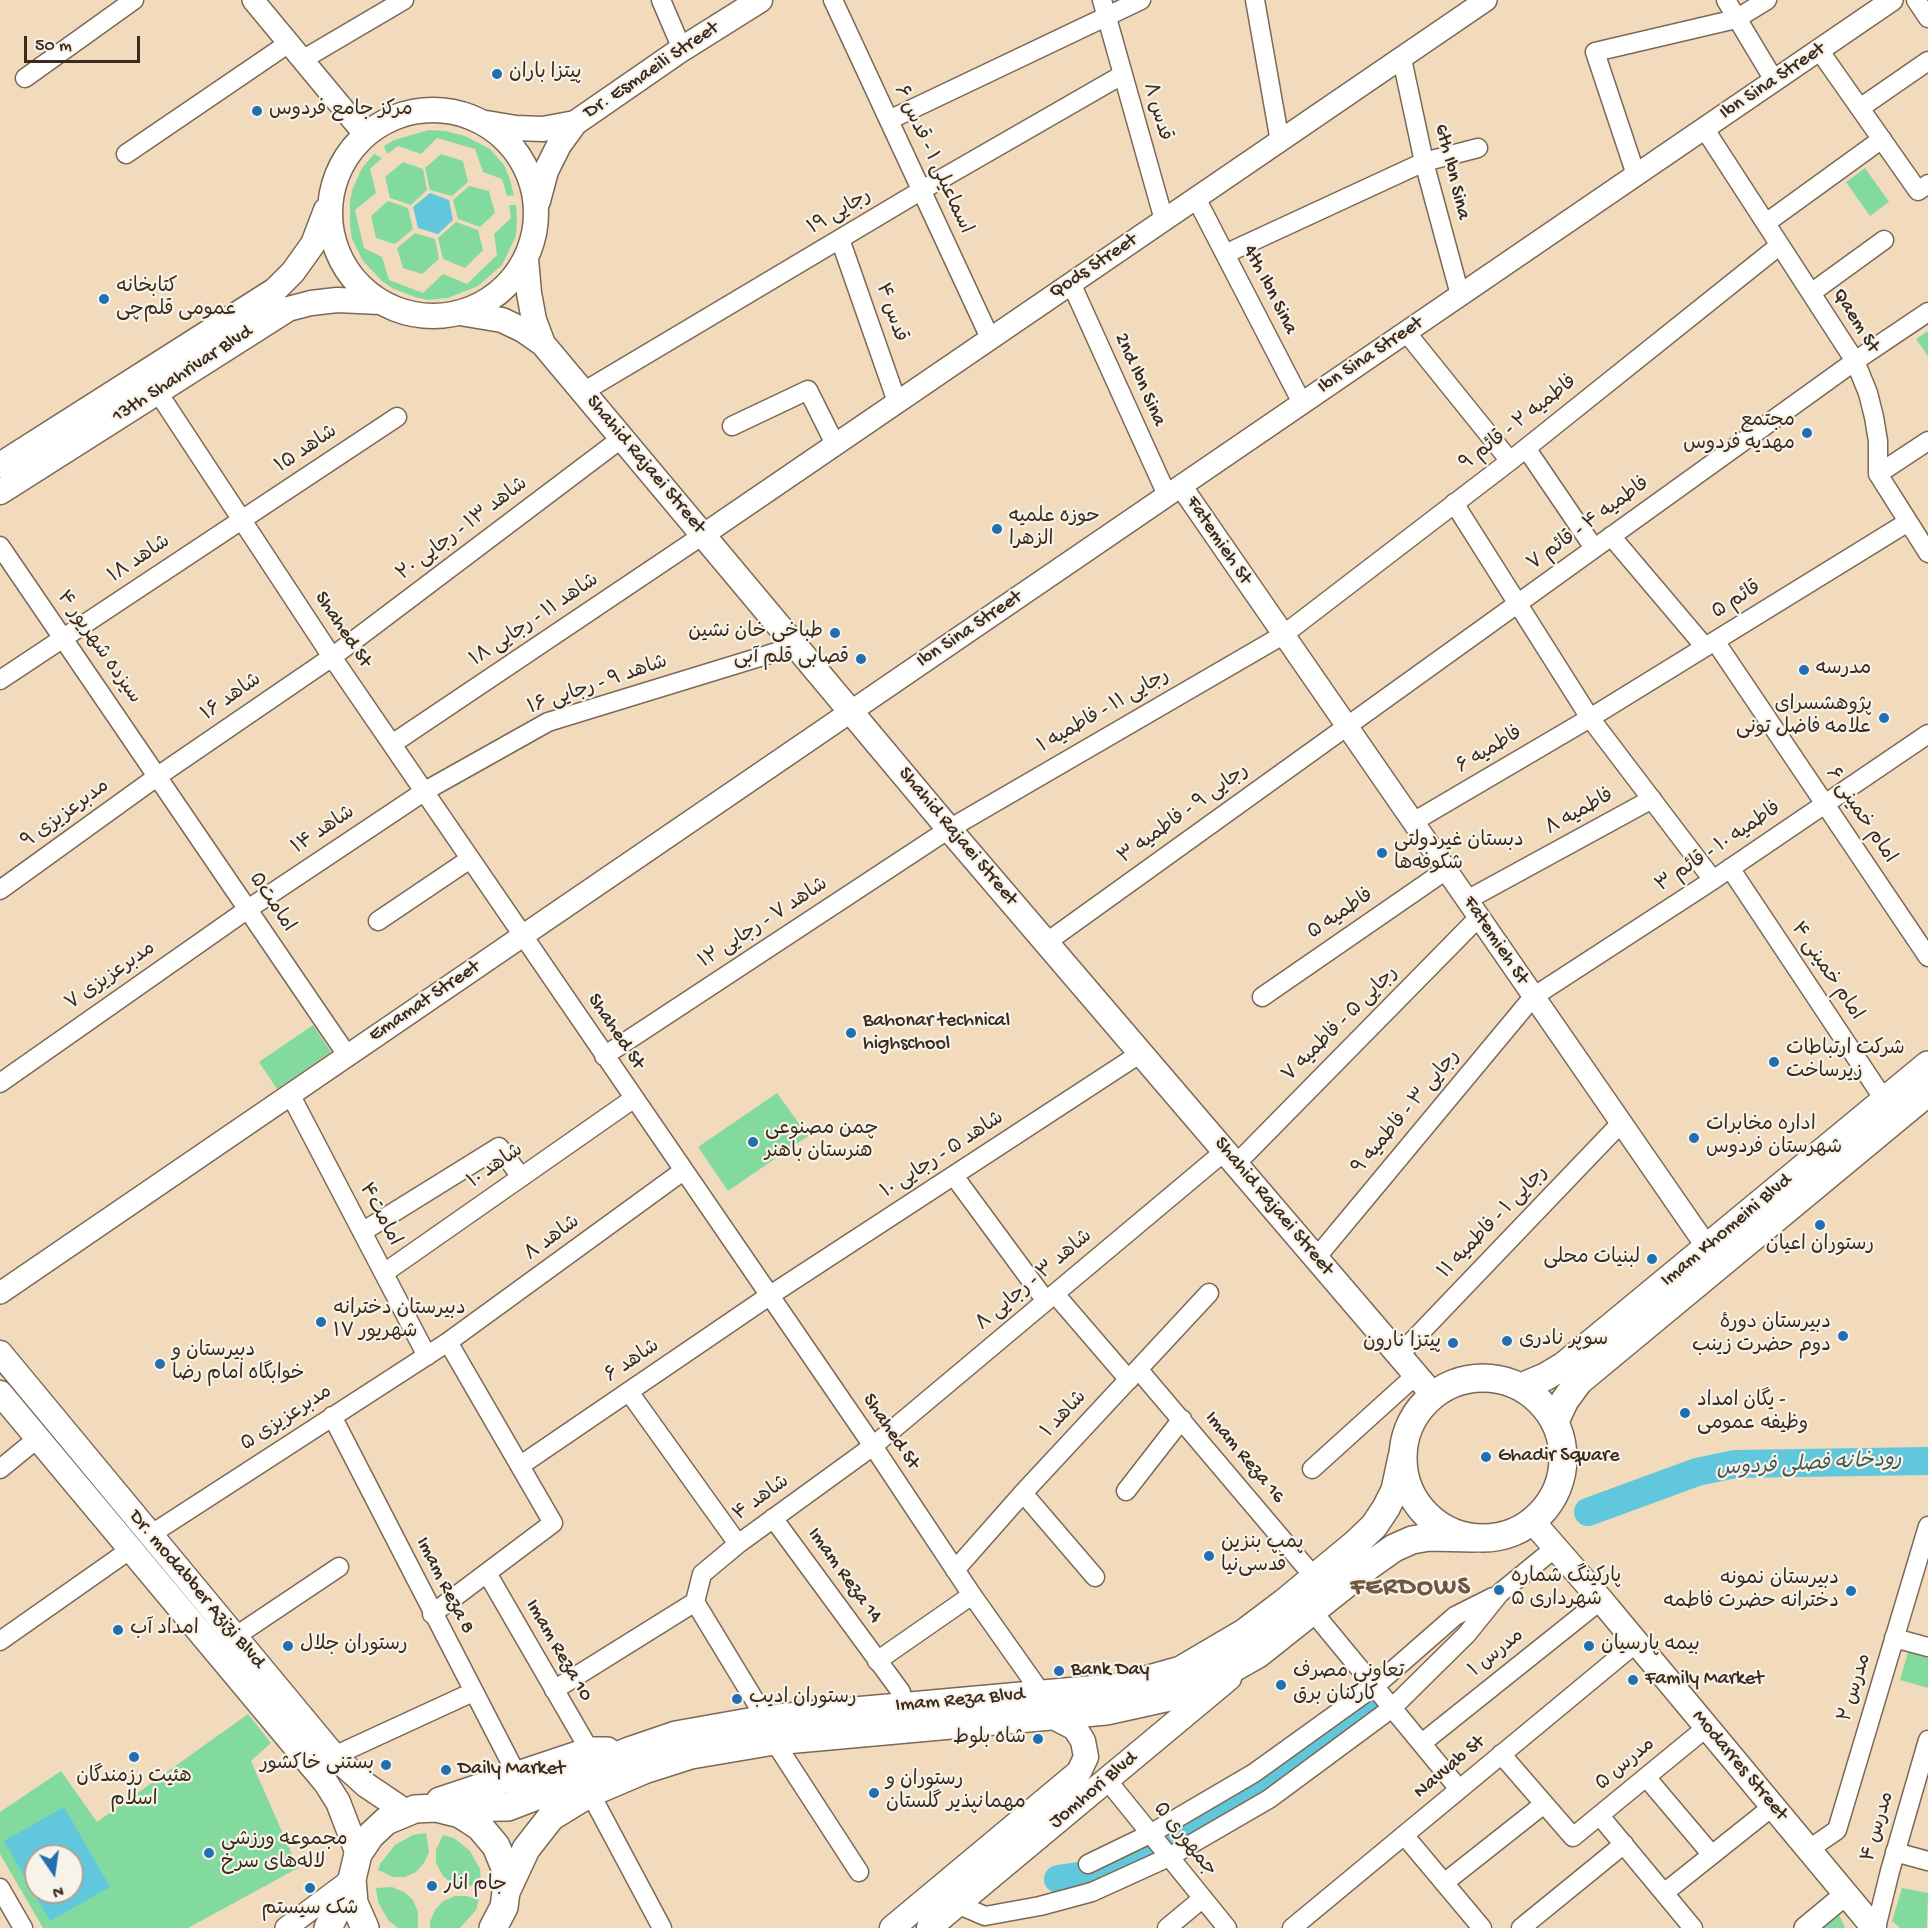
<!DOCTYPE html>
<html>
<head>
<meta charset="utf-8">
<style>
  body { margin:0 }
  #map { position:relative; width:1928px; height:1928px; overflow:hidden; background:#f2dbbc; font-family:"Gochi Hand",sans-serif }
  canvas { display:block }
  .north { position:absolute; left:24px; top:1844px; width:60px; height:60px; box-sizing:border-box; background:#f7f3e8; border:2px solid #aca397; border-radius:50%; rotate:167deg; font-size:16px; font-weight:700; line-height:24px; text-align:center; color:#3b2a1e }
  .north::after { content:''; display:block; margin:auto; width:21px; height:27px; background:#1f6fb2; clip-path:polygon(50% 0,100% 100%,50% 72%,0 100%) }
  .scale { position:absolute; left:24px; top:36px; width:116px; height:27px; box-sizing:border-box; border:3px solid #3b2a1e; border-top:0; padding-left:8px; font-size:18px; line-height:21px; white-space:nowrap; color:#3b2a1e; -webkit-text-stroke:4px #f7f3e8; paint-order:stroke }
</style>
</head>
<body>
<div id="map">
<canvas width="1928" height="1928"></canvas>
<div class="north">N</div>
<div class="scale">50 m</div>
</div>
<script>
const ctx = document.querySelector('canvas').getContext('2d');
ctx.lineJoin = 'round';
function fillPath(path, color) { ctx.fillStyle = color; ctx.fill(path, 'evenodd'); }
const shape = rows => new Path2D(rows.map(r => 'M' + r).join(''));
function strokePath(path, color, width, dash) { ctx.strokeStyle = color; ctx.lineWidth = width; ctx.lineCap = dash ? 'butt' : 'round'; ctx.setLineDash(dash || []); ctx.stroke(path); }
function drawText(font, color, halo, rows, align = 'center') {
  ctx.font = font + ' "Gochi Hand","Playpen Sans Arabic",sans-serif'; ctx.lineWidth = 4.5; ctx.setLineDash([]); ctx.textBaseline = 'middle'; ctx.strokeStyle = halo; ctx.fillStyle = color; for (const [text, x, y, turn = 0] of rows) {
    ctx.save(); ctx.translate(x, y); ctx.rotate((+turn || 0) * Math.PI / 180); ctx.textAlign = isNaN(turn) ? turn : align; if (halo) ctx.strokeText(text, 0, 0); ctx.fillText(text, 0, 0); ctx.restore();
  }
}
fillPath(shape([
  [429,130,446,131,465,136,490,149,504,165,509,177,514,195,507,196,502,179,483,172,475,149,437,138,421,154,398,146,387,154,384,146,394,140],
  [374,154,382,158,370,169,376,193,355,210,364,248,382,257,389,280,423,293,443,274,467,284,497,255,494,234,511,218,509,205,516,205,517,219,516,236,502,265,478,286,448,298,427,300,415,297,392,288,382,281,363,261,352,239,350,225,350,200,353,188,362,168],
  [441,154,463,161,468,182,452,196,430,190,425,168],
  [403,162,423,169,427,190,411,205,390,198,385,177],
  [1865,168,1889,202,1870,216,1846,182],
  [469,186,489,191,495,213,480,227,458,219,453,200],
  [388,201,408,208,413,229,395,244,376,238,371,216],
  [456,222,478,230,483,250,465,268,443,259,438,238],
  [415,233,435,239,439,259,422,274,403,268,397,248],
  [1928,331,1928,356,1916,339],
  [313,1025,331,1052,277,1089,259,1062],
  [777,1093,808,1136,728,1191,698,1147],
  [1908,1652,1928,1658,1928,1688,1900,1680],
  [248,1714,271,1743,251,1761,298,1868,188,1928,43,1928,0,1854,0,1812,61,1771,97,1822],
  [36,1856,72,1856,72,1892,36,1892],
  [426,1833,429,1852,424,1863,416,1872,405,1877,393,1877,378,1870,380,1864,395,1845,413,1835],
  [443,1835,454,1838,470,1851,480,1869,481,1884,462,1887,450,1882,443,1876,436,1863,436,1850],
  [392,1887,404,1892,413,1900,418,1912,418,1928,398,1928,388,1920,378,1902,376,1888],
  [1902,1888,1928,1893,1927,1928,1900,1928,1892,1921],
  [455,1896,467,1896,479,1900,476,1910,460,1928,430,1928,430,1922,435,1910,443,1901],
  [1837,1910,1845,1928,1816,1928]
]), '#83da9f');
fillPath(shape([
  [430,193,449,200,453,220,438,234,418,228,413,207],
  [64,1807,110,1887,50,1921,4,1841],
  [36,1856,72,1856,72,1892,36,1892]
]), '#60c7dd');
strokePath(shape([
  [1588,1512,1697,1472,1735,1464,1928,1461],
  [1172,1838,1264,1786,1381,1704],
  [1058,1879,1085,1875,1111,1868,1148,1852]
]), '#60c7dd', 28);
const minor = shape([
  [661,0,682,49],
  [833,0,990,338],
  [1102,0,1164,220],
  [1255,0,1280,142],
  [1726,0,1774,80],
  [1916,0,1928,18],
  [1819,50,1918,191,1928,184],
  [1402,59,1424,162,1460,295],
  [302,60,404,0],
  [25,78,134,0],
  [1860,108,1928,61],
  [889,120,1141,0],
  [1704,128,1855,361,1868,393,1874,417,1878,441,1878,474,1928,553],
  [126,154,289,43],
  [1636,175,1595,52,1736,19,1767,0],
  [1196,198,1302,403],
  [1766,223,1882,139],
  [840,239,897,402],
  [1225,254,1424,162,1478,148],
  [1071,283,1167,495],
  [1811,293,1884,240],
  [1406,332,1510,461],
  [157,391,332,657,873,1446,972,1595,1042,1694],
  [583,392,922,190,1122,75],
  [732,426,808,390,835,444],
  [1526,448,1594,548],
  [1878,474,1928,441],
  [1454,503,1590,718,1713,880],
  [1611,536,1705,647],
  [0,546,347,1055],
  [1715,641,1928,957],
  [0,680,397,417],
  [392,744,703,535],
  [1413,822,1590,718,1908,522],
  [1730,868,1885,1101],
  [0,890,158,776,332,657,622,438],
  [1467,900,1652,799],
  [378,921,470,859],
  [1047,942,1855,361,1928,312],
  [1262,997,1446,870],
  [604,1056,949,829,1283,635,1510,461,1780,245],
  [0,1083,248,909,425,791,548,722,796,646],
  [290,1094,427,1356],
  [1236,1164,1479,917],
  [954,1176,1046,1301],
  [362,1232,499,1147,521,1177],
  [1316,1258,1533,997,1713,880,1928,734],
  [384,1273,633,1099],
  [1055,1294,1129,1380],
  [1399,1355,1621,1123],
  [1138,1369,1315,1578],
  [629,1392,738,1544],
  [332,1416,517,1775],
  [521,1465,769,1296,1141,1053],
  [0,1469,38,1438],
  [1312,1469,1416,1375],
  [1126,1491,1182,1419],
  [1023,1493,1095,1577],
  [773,1518,901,1692],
  [150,1535,448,1342,683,1171],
  [955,1570,1023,1493,1209,1293],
  [487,1573,590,1751],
  [695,1602,702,1574,738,1544,873,1446,1225,1151],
  [695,1602,766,1719],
  [1313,1612,1459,1789],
  [432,1614,553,1523,448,1342],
  [236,1636,339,1567],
  [1894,1638,1928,1647],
  [0,1641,131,1549],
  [877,1661,972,1595],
  [554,1690,695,1602],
  [774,1741,859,1872],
  [1422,1743,1601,1600],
  [1501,1754,1573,1837,1707,1727],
  [334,1756,473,1692],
  [1646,1777,1712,1855],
  [1107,1780,1227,1928],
  [590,1793,662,1928],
  [1600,1816,1693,1928],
  [1404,1835,1482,1928],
  [1808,1850,1837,1830,1928,1526],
  [1895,1852,1928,1861],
  [1088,1864,1150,1834,1254,1773,1375,1686,1455,1616,1493,1597],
  [1444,1883,1544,1804],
  [0,1888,23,1928],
  [1664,1893,1772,1807],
  [957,1904,985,1916,1040,1906,1092,1892,1169,1857,1269,1799,1392,1708,1467,1634,1500,1593,1555,1548],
  [1167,1928,1203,1898],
  [1292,1928,1636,1643],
  [1521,1928,1624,1844],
  [1876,1928,1890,1871,1928,1740]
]);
const tertiary = shape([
  [253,0,365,135],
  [1181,486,1707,1247],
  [703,535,1486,0],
  [0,1293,1892,0],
  [286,1928,349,1881],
  [1805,1928,1846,1894]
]);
const secondary = shape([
  '330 213a103 103 0 1 1 206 0a103 103 0 1 1-206 0Z',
  [486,123,516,128,543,129,575,123],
  [538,201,546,171,559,145,575,123,682,49,760,0],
  [526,259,529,293,534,320,543,344],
  [460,313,502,320,523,330,543,344,949,829,1434,1396],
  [0,465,275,290,293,272,313,244,326,210],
  [0,492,288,309,311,303,337,300,381,302],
  [0,1353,334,1756,366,1785,406,1812],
  [0,1393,326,1783,338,1802,358,1854],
  [1533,1522,1601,1600,1874,1928],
  [892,1928,1079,1772,1086,1757,1083,1741,1075,1728,1050,1715],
  [929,1928,1229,1678]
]);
const primary = shape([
  '1403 1458a80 80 0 1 1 160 0a80 80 0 1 1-160 0Z',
  [1521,1387,1545,1377,1565,1365,1928,1065],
  [1555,1421,1565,1400,1579,1381,1928,1092],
  [440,1801,590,1751,607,1751],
  [436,1808,508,1807,555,1789,596,1765,629,1751,676,1735,766,1719,1121,1687,1181,1670,1244,1633,1285,1602,1354,1545,1374,1526,1386,1508,1395,1490,1402,1457],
  [506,1892,526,1849,551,1817,590,1793,644,1770,691,1755,774,1741,1106,1711,1174,1696,1207,1683,1258,1654,1370,1565,1394,1548,1412,1540,1429,1537,1473,1538],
  [328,1928,352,1879],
  [365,1928,354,1903,352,1879,358,1854,370,1836,386,1821,415,1809,436,1808,460,1814,480,1827,496,1846,505,1868,506,1892,504,1907,493,1928]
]);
strokePath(minor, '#7b6855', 21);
strokePath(tertiary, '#7b6855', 24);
strokePath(secondary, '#7b6855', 27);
strokePath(primary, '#7b6855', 30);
strokePath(minor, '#fff', 18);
strokePath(tertiary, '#fff', 21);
strokePath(secondary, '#fff', 24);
strokePath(primary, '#fff', 27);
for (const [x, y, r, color] of [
  [497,74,6,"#1f6fb2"],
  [257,111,6,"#1f6fb2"],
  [104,299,6,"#1f6fb2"],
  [1807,433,6,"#1f6fb2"],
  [997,529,6,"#1f6fb2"],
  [835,633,6,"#1f6fb2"],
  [861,659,6,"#1f6fb2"],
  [1804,670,6,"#1f6fb2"],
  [1884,718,6,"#1f6fb2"],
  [1382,853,6,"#1f6fb2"],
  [851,1033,6,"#1f6fb2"],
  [1774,1062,6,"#1f6fb2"],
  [1694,1138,6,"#1f6fb2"],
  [753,1142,6,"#1f6fb2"],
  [1820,1225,6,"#1f6fb2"],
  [1652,1259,6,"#1f6fb2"],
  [321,1322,6,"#1f6fb2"],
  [1843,1336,6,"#1f6fb2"],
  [1507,1341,6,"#1f6fb2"],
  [1453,1343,6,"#1f6fb2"],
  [160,1364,6,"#1f6fb2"],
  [1685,1413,6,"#1f6fb2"],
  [1486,1457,6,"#1f6fb2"],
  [1209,1556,6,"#1f6fb2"],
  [1499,1590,6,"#1f6fb2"],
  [1851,1591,6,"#1f6fb2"],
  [118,1630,6,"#1f6fb2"],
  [288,1646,6,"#1f6fb2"],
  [1589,1646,6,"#1f6fb2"],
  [1059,1671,6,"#1f6fb2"],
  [1633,1680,6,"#1f6fb2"],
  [1281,1685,6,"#1f6fb2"],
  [737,1699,6,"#1f6fb2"],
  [1038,1739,6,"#1f6fb2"],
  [134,1757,6,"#1f6fb2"],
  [386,1765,6,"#1f6fb2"],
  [446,1770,6,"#1f6fb2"],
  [874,1793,6,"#1f6fb2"],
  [209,1853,6,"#1f6fb2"],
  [432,1886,6,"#1f6fb2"],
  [310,1888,6,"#1f6fb2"]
]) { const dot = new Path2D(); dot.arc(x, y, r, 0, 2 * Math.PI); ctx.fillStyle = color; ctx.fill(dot); strokePath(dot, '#f7f3e8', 2); }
drawText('20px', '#3b2a1e', '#f7f3e8', [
  ["Dr. Esmaeili Street",652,71,-34],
  ["Ibn Sina Street",1773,82,-34],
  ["قدس ۸",1156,112,74],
  ["اسماعیلی ۱ - قدس ۶",932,160,65],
  ["6th Ibn Sina",1451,172,76],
  ["رجایی ۱۹",840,213,-31],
  ["Qods Street",1094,267,-34],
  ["4th Ibn Sina",1269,290,63],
  ["قدس ۴",890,313,71],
  ["Qaem St",1855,321,58],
  ["Ibn Sina Street",1371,356,-34],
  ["13th Shahrivar Blvd",183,375,-33],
  ["2nd Ibn Sina",1139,380,66],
  ["فاطمیه ۲ - قائم ۹",1519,424,-38],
  ["شاهد ۱۵",307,450,-34],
  ["Shahid Rajaei Street",645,465,50],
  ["فاطمیه ۴ - قائم ۷",1589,525,-36],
  ["شاهد ۱۳ - رجایی ۲۰",463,530,-37],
  ["Fatemieh St",1218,541,56],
  ["شاهد ۱۸",140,560,-34],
  ["قائم ۵",1737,601,-32],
  ["شاهد ۱۱ - رجایی ۱۸",535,621,-34],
  ["Shahed St",342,630,56],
  ["Ibn Sina Street",970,630,-34],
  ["سیزده شهریور ۴",98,648,55],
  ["شاهد ۹ - رجایی ۱۶",598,686,-19],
  ["شاهد ۱۶",232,698,-35],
  ["رجایی ۱۱ - فاطمیه ۱",1104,712,-30],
  ["فاطمیه ۶",1490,751,-31],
  ["فاطمیه ۸",1580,813,-29],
  ["مدبرعزیزی ۹",66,815,-36],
  ["رجایی ۹ - فاطمیه ۳",1184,815,-36],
  ["امام خمینی ۶",1860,816,56],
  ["شاهد ۱۴",324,831,-34],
  ["Shahid Rajaei Street",957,837,50],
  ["فاطمیه ۱۰ - قائم ۳",1719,848,-34],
  ["امامت۵",271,903,56],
  ["فاطمیه ۵",1341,915,-34],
  ["شاهد ۷ - رجایی ۱۲",764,924,-33],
  ["Fatemieh St",1495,941,56],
  ["امام خمینی ۴",1826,972,56],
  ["مدبرعزیزی ۷",111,977,-35],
  ["Emamat Street",425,1002,-34],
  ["رجایی ۵ - فاطمیه ۷",1341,1025,-45],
  ["Shahed St",615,1032,56],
  ["رجایی ۳ - فاطمیه ۹",1407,1113,-50],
  ["شاهد ۵ - رجایی ۱۰",943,1156,-33],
  ["شاهد ۱۰",496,1167,-35],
  ["Shahid Rajaei Street",1273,1207,50],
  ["امامت۴",379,1215,62],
  ["رجایی ۱ - فاطمیه ۱۱",1494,1223,-46],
  ["Imam Khomeini Blvd",1727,1231,-40],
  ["شاهد ۸",553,1239,-36],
  ["شاهد ۳ - رجایی ۸",1035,1281,-40],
  ["شاهد ۶",633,1362,-34],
  ["شاهد ۱",1065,1415,-47],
  ["مدبرعزیزی ۵",287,1419,-33],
  ["Shahed St",890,1432,56],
  ["Imam Reza 16",1244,1458,50],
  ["شاهد ۴",762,1499,-36],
  ["Imam Reza 14",844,1576,54],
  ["Imam Reza 8",444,1586,63],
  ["Dr. modabber Azizi Blvd",196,1590,50],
  ["Imam Reza 10",558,1651,60],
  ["مدرس ۱",1497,1654,-39],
  ["مدرس ۲",1856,1688,-73],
  ["Imam Reza Blvd",960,1701,-5],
  ["مدرس ۵",1626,1765,-40],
  ["Modarres Street",1739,1766,50],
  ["Navvab St",1450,1768,-40],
  ["Jomhori Blvd",1094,1791,-40],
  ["مدرس ۴",1879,1827,-74],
  ["جمهوری ۵",1184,1840,51]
]);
drawText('20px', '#3b2a1e', '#f7f3e8', [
  ["پیتزا باران",509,74],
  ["مرکز جامع فردوس",269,111],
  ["کتابخانه",116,288],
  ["عمومی قلم‌چی",116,311],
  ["مجتمع",1795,422,"right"],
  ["مهدیه فردوس",1795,445,"right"],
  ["حوزه علمیه",1009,518],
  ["الزهرا",1009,541],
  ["طباخی خان نشین",823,633,"right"],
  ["قصابی قلم آبی",849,659,"right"],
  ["مدرسه",1816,670],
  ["پژوهشسرای",1872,706,"right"],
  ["علامه فاضل تونی",1872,729,"right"],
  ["دبستان غیردولتی",1394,842],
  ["شکوفه‌ها",1394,865],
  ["Bahonar technical",863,1022],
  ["highschool",863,1045],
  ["شرکت ارتباطات",1786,1050],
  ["زیرساخت",1786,1073],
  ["اداره مخابرات",1706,1126],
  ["شهرستان فردوس",1706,1149],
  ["چمن مصنوعی",765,1130],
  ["هنرستان باهنر",765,1153],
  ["رستوران اعیان",1820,1246,"center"],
  ["لبنیات محلی",1640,1259,"right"],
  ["دبیرستان دخترانه",333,1310],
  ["۱۷ شهریور",333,1333],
  ["دبیرستان دورهٔ",1831,1324,"right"],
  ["دوم حضرت زینب",1831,1347,"right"],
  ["سوپر نادری",1519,1341],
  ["پیتزا نارون",1441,1343,"right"],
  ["دبیرستان و",172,1352],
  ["خوابگاه امام رضا",172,1375],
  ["یگان امداد -",1697,1402],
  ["وظیفه عمومی",1697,1425],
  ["Ghadir Square",1498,1457],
  ["پمپ بنزین",1221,1544],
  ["قدسی‌نیا",1221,1567],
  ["پارکینگ شماره",1511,1578],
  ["۵ شهرداری",1511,1601],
  ["دبیرستان نمونه",1839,1580,"right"],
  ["دخترانه حضرت فاطمه",1839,1603,"right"],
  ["امداد آب",130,1630],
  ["رستوران جلال",300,1646],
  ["بیمه پارسیان",1601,1646],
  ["Bank Day",1071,1671],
  ["تعاونی مصرف",1293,1673],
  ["کارکنان برق",1293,1696],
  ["Family Market",1645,1680],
  ["رستوران ادیب",749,1699],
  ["شاه بلوط",1026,1739,"right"],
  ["بستنی خاکشور",374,1765,"right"],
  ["Daily Market",458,1770],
  ["هئیت رزمندگان",134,1778,"center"],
  ["اسلام",134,1801,"center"],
  ["رستوران و",886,1781],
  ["مهمانپذیر گلستان",886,1804],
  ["مجموعه‌ ورزشی",221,1841],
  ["لاله‌های سرخ",221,1864],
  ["جام انار",444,1886],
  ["شک سیستم",310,1910,"center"]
], 'left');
drawText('italic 21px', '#465957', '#f7f3e8', [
  ["رودخانه فصلی فردوس",1809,1466,-3]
]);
ctx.letterSpacing = '1.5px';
drawText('bold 26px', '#705744', '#f7f3e8', [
  ["FERDOWS",1411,1589]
]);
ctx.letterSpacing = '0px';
</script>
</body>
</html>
